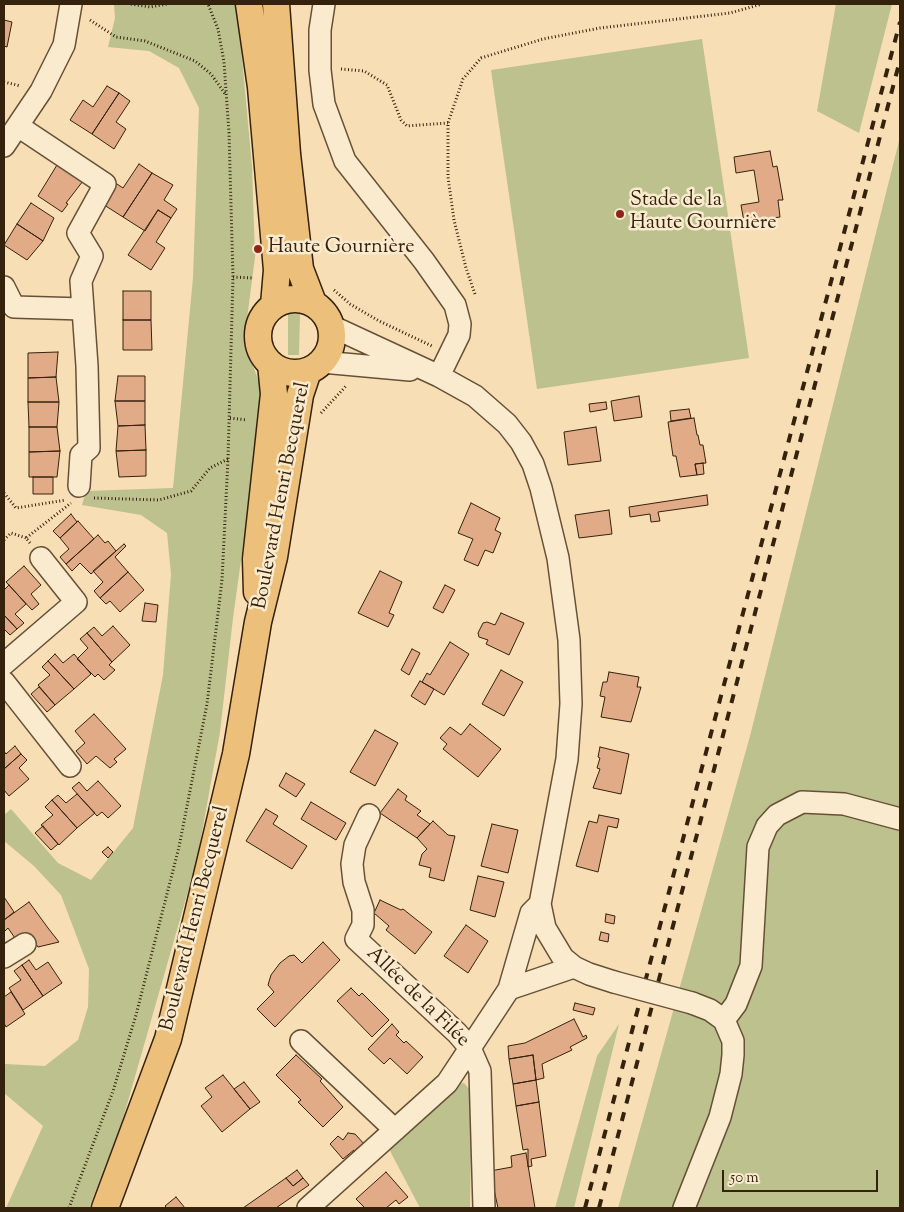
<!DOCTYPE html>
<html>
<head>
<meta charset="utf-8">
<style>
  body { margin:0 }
  #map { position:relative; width:904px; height:1212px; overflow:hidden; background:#f8deb4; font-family:"Sorts Mill Goudy",serif }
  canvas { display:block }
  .frame { position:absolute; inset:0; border:5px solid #35220d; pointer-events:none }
  .scale { position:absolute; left:722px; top:1170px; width:156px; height:22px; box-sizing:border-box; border:2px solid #35220d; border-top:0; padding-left:6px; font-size:15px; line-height:18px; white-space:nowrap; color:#35220d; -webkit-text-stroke:4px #faeace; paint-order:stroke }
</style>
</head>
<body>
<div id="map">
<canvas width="904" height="1212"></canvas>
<div class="frame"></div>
<div class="scale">50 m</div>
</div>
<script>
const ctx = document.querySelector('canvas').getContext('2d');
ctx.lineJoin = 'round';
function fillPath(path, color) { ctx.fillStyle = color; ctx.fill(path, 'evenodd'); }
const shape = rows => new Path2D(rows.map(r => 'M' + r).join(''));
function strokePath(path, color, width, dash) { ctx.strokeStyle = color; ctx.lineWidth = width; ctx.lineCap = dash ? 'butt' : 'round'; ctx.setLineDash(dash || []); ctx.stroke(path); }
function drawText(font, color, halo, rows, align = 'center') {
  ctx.font = font + ' "Sorts Mill Goudy",serif'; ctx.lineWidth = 5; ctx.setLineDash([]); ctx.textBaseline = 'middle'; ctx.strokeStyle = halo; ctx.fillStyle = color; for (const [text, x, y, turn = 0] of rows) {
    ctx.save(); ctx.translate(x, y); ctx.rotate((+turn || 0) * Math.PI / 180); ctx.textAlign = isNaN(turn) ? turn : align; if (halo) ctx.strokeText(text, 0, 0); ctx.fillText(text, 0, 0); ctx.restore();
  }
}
fillPath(shape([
  [114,4,237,4,252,166,255,257,244,342,264,395,233,618,220,732,197,860,122,1122,89,1208,6,1208,43,1126,4,1093,4,1064,45,1066,78,1040,88,1007,89,969,61,895,34,866,4,841,4,815,11,809,58,863,91,880,133,828,163,675,171,574,167,533,141,515,82,505,86,491,173,488,193,278,199,108,179,68,149,51,108,47,115,18],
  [836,4,892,4,859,133,817,111],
  [702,39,749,358,537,389,491,70],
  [900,137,900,1208,618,1208,750,736],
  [300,313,299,355,288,355,288,314],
  [619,1024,574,1208,555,1208,597,1056],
  [464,1083,472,1092,470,1208,420,1208,389,1149,455,1084]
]), '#bcc18e');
const building = shape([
  [4,20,12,22,7,47,4,46,4,20],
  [107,86,119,93,92,134,70,120,83,100,93,107,107,86],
  [119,93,130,101,116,122,126,129,114,149,92,134,119,93],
  [770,151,773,167,777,166,783,200,778,200,780,217,744,222,741,205,759,202,754,170,736,173,734,157,770,151],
  [139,164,152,173,123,217,101,203,114,182,123,188,139,164],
  [57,165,83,181,66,203,68,204,62,212,38,196,57,165],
  [152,173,173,185,164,200,177,209,171,218,158,210,145,231,123,217,152,173],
  [31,203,54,218,43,241,17,224,31,203],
  [158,210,171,218,156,242,165,248,151,270,128,255,158,210],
  [17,224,43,241,27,260,4,245,17,224],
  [123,291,151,291,151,320,123,320,123,291],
  [123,320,151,320,152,350,123,350,123,320],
  [58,352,56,377,28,378,28,353,58,352],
  [118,376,145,376,145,401,115,401,118,376],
  [56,377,59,402,28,402,28,378,56,377],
  [639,396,642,417,614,421,611,401,639,396],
  [115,401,145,401,145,425,118,426,115,401],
  [28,402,59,402,57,427,29,427,28,402],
  [606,402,607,409,590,412,589,404,606,402],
  [689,409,691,418,671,421,670,411,689,409],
  [694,418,697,435,698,435,700,445,703,445,706,463,695,464,697,475,680,477,676,456,673,456,668,422,694,418],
  [145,425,146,450,116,451,118,426,145,425],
  [29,427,57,427,60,451,29,452,29,427],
  [596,427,601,461,568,465,564,432,596,427],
  [146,450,146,476,119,477,116,451,146,450],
  [60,451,57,477,29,477,29,452,60,451],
  [703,463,704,474,697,475,695,464,703,463],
  [33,477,53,477,53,494,33,494,33,477],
  [707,495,708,505,658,512,660,521,651,522,650,514,630,517,629,507,707,495],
  [471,503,500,518,495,530,501,533,493,553,485,550,478,566,464,560,473,539,458,533,471,503],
  [609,510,612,534,579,538,575,515,609,510],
  [71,514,77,522,60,538,53,531,71,514],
  [78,521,94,539,66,564,60,557,69,549,60,538,78,521],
  [98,535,105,543,108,541,116,551,91,574,80,563,72,571,66,564,98,535],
  [124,544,126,546,115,557,128,572,100,598,94,591,103,582,93,571,124,544],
  [24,566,41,585,31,594,39,604,32,610,6,582,24,566],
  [380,571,402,582,389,613,394,615,388,627,358,613,380,571],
  [128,572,144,590,120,612,110,601,106,604,100,598,128,572],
  [9,585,26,604,15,614,24,623,17,629,4,615,4,590,9,585],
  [445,585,455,590,443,613,433,608,445,585],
  [145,603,158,605,156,622,142,621,145,603],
  [501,613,524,623,509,655,486,644,488,640,479,637,478,633,483,623,487,622,495,625,501,613],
  [4,615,17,629,10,635,4,629,4,615],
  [113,626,130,645,112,662,87,633,94,627,102,636,113,626],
  [87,633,112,662,109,665,115,670,104,680,98,674,95,677,77,659,88,648,80,639,87,633],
  [450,642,469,654,444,695,422,682,427,673,430,675,450,642],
  [412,649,420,653,409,675,401,670,412,649],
  [55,654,63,663,74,654,91,674,74,689,48,661,55,654],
  [48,661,74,689,55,705,38,685,50,675,42,667,48,661],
  [501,670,523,682,504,716,482,704,501,670],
  [609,672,639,677,637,687,641,687,631,722,601,717,605,697,600,696,603,682,607,682,609,672],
  [420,681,434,689,425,705,411,696,420,681],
  [39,687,55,705,47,712,31,694,39,687],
  [94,714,126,749,114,759,117,762,110,768,96,756,87,764,76,751,85,743,75,731,94,714],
  [470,724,501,749,478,777,443,749,447,744,440,738,450,727,461,735,470,724],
  [375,730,398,743,375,786,350,772,375,730],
  [15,746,21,754,4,769,4,751,6,754,15,746],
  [600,747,629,754,621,794,593,788,600,769,597,768,600,758,598,757,600,747],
  [21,754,27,760,19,768,29,779,9,796,4,790,4,769,21,754],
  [286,773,305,784,296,797,279,786,286,773],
  [98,781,121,806,108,818,102,812,97,816,72,788,79,782,87,791,98,781],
  [398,789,407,796,405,800,421,811,417,815,430,824,417,838,380,813,398,789],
  [77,794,95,813,77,828,52,800,58,795,66,803,77,794],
  [52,800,77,828,59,845,41,825,53,815,45,807,52,800],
  [311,802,346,823,336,840,301,819,311,802],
  [266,809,278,816,273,824,307,846,292,869,246,841,266,809],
  [599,815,619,819,617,828,608,826,598,872,576,866,589,821,597,823,599,815],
  [433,821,448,835,455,836,444,881,429,877,431,868,419,865,422,854,427,849,417,838,433,821],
  [492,824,518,830,508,873,481,866,492,824],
  [43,826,58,844,51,850,35,833,43,826],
  [108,847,113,852,108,858,102,852,108,847],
  [478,876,504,882,495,917,470,910,478,876],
  [4,897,14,912,4,920,4,897],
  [380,900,401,910,403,909,432,932,415,954,386,930,389,926,374,913,380,900],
  [29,902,48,928,59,942,38,947,28,933,17,941,8,928,4,932,4,920,29,902],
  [606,914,615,916,614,924,605,922,606,914],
  [466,925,488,941,468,973,444,956,466,925],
  [601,932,609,934,608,942,599,940,601,932],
  [323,942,340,960,275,1027,257,1009,274,992,268,985,271,975,280,963,289,956,294,955,302,963,323,942],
  [29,960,36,970,48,962,62,983,43,996,22,965,29,960],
  [22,965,43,996,23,1010,9,988,21,980,14,971,22,965],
  [351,988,359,996,362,993,389,1020,372,1037,337,1001,351,988],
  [11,992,25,1014,6,1027,4,1023,4,997,11,992],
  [575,1003,595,1008,593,1015,573,1010,575,1003],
  [574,1019,583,1037,586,1035,587,1038,570,1047,572,1050,542,1064,544,1078,536,1080,533,1055,509,1059,508,1046,525,1043,574,1019],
  [392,1024,399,1032,396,1035,404,1043,406,1041,423,1057,407,1074,390,1058,384,1064,368,1049,392,1024],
  [296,1055,322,1079,320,1081,343,1107,323,1127,298,1102,301,1100,276,1075,296,1055],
  [533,1055,536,1080,513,1084,509,1059,533,1055],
  [223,1075,250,1109,222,1132,201,1106,212,1097,205,1088,223,1075],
  [536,1080,539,1102,516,1106,513,1084,536,1080],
  [244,1082,260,1102,250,1109,234,1089,244,1082],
  [539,1102,546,1156,531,1159,532,1166,528,1167,528,1149,523,1150,516,1106,539,1102],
  [348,1133,355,1134,365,1145,356,1153,354,1150,343,1159,330,1144,338,1136,343,1140,348,1133],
  [526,1153,535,1208,498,1208,490,1171,512,1167,511,1156,526,1153],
  [297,1170,303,1178,293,1186,286,1178,297,1170],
  [386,1172,408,1197,399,1204,396,1200,386,1208,365,1208,356,1199,386,1172],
  [286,1178,293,1186,303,1178,309,1185,276,1208,243,1208,286,1178],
  [176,1197,185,1208,167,1208,165,1206,176,1197]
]);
fillPath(building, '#e2ab88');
strokePath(building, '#35220d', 1);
const minor = shape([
  [324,4,320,30,320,70,324,104,345,161,424,261,455,305,460,324,459,335,439,376],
  [18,126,105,184,78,233,92,256,81,281,87,366,89,448,81,455,79,486],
  [4,146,41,91,64,45,71,4],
  [4,287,14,307,83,309],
  [322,362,410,370],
  [4,664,76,602,41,558],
  [4,682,70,766],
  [369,815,355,845,352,864,354,882,363,910,363,925,356,939,457,1033,470,1048,480,1071,484,1208],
  [540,904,545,928,563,958,574,967,589,974,614,982],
  [4,957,25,944],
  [509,989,574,967],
  [724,1020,736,1004,751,966,758,847,767,826,777,815,802,802,844,804,900,819],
  [301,1041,395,1130],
  [308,1208,447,1083,509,989,531,913,540,904,567,759,571,704,569,640,558,558,541,488,533,464,521,442,507,424,475,396,439,376,331,326],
  [684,1208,720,1117,731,1074,733,1055,733,1041,724,1020,710,1010,692,1003]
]);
const major = shape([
  [249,4,261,87,277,270,274,305],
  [276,4,287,154,300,269,313,303],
  '258 336a37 37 0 1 1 74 0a37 37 0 1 1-74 0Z',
  [257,592,256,559,274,394,271,364],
  [105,1208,168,1039,236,754,258,622,274,557,300,395,308,371]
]);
strokePath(minor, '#665137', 24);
strokePath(major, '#35220d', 29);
strokePath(shape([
  [131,4,150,7,167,4],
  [90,20,116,37,145,41,195,61,211,74,226,95],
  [341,69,364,71,387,85,401,120,407,126,448,123],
  [4,82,21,86],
  [233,277,254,278],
  [334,290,350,304,379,321,432,346],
  [475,294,466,268,454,220,448,177,448,123,463,79,481,58,543,39,600,28,730,13,762,4],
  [321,413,347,385],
  [230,418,247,420],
  [4,493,16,508,66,500],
  [94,498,159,500,191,491,210,468,228,459],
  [4,540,11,533,26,538],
  [30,543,26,538,71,503],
  [69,1208,113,1091,136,1015,179,847,207,704,222,580,228,459,233,277,229,133,224,62,218,29,208,4]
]), '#35220d', 3, [1, 2.5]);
strokePath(minor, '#faeace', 21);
strokePath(major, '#ecbf7a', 26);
strokePath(shape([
  [585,1208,900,22],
  [599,1208,900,60]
]), '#35220d', 4, [9, 9]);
const minorBridge = shape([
  [614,982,692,1003]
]);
strokePath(minorBridge, '#665137', 24, []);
strokePath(minorBridge, '#faeace', 21);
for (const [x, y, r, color] of [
  [620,214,5,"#8f2418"],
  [258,249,5,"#8f2418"]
]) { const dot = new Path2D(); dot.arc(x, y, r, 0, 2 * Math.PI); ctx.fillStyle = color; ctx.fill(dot); strokePath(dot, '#faeace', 2); }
drawText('20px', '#35220d', '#faeace', [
  ["Stade de la",630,202],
  ["Haute Gournière",630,225],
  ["Haute Gournière",268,249]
], 'left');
drawText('20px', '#35220d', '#faeace', [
  ["Boulevard Henri Becquerel",283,496,-79],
  ["Boulevard Henri Becquerel",196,919,-76],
  ["Allée de la Filée",417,998,44]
]);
</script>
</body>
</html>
